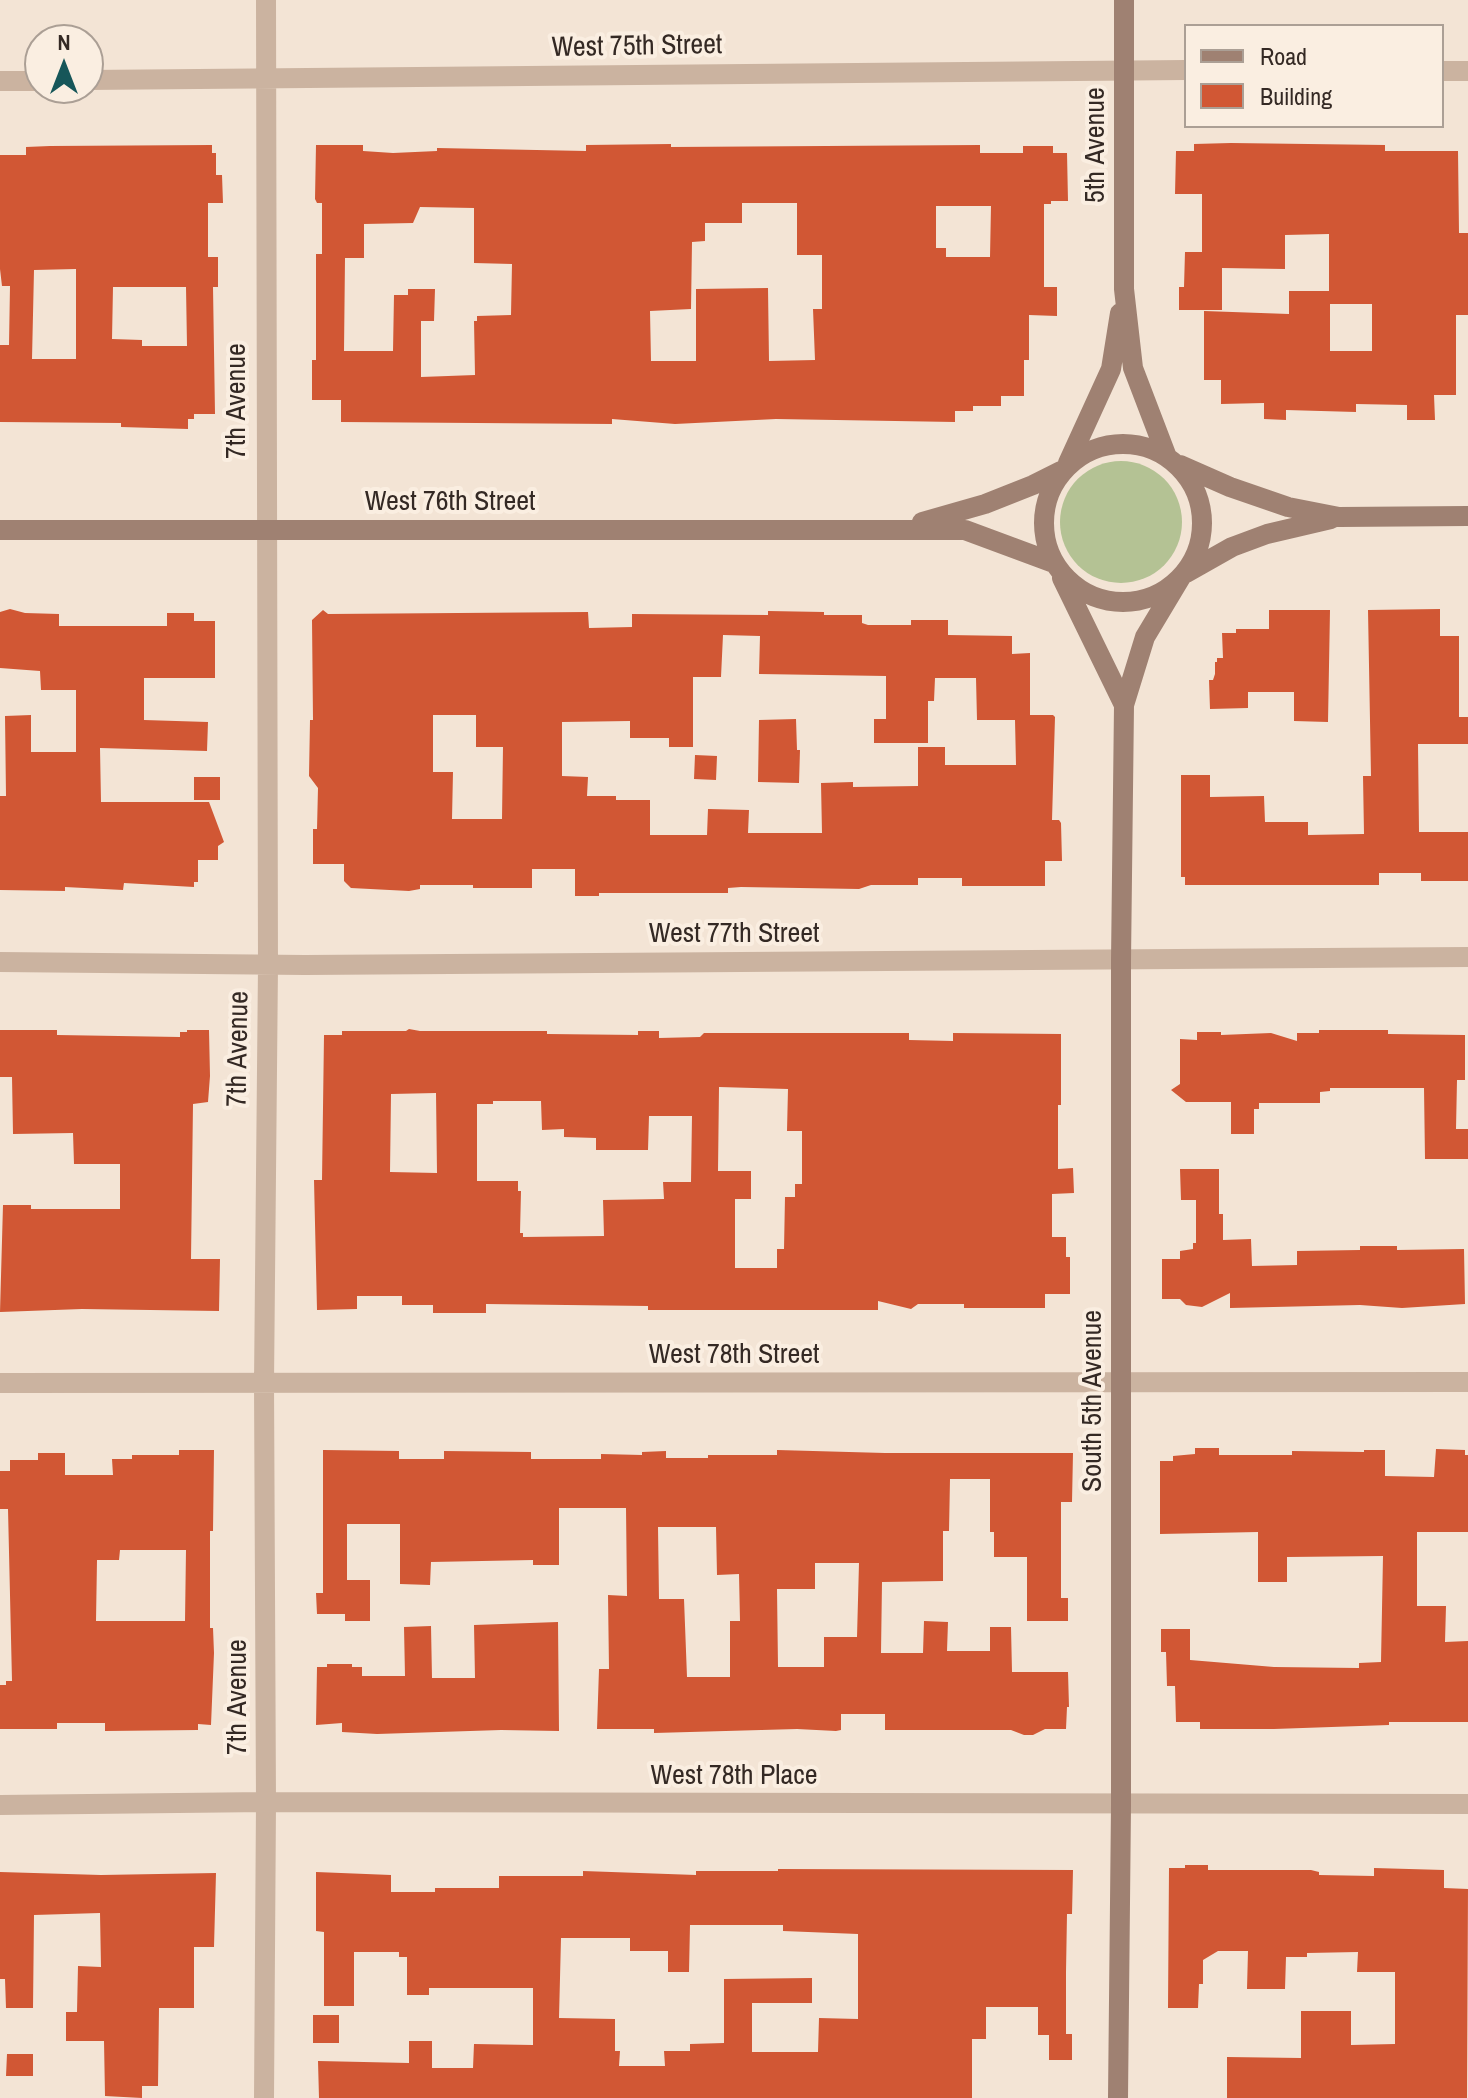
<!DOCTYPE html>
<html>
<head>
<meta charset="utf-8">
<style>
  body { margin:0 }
  #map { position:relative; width:1468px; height:2098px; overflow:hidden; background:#f3e4d5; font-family:"Archivo Narrow",sans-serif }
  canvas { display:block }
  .legend { position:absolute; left:1184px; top:24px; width:260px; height:104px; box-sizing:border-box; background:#faeee1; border:2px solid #ab9f95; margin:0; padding:10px 14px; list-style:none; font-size:24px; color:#342924 }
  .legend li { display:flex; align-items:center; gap:16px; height:40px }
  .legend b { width:40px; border:2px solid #ab9f95 }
  .north { position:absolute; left:24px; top:24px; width:80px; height:80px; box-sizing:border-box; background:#faeee1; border:2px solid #ab9f95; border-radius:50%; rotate:0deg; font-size:22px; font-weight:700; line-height:32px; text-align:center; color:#342924 }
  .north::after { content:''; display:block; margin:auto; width:28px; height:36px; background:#165659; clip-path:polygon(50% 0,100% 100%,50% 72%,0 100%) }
</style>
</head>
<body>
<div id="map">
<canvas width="1468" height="2098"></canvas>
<ul class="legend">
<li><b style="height:10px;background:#9f8172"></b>Road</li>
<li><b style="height:22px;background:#d15734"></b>Building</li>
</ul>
<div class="north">N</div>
</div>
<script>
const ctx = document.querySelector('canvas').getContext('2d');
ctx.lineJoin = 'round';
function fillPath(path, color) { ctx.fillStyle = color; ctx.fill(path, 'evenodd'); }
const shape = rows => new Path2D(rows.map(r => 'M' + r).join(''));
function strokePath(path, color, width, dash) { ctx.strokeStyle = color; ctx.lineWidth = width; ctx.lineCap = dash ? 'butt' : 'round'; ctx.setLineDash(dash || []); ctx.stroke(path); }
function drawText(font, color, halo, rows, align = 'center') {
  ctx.font = font + ' "Archivo Narrow",sans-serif'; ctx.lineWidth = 8; ctx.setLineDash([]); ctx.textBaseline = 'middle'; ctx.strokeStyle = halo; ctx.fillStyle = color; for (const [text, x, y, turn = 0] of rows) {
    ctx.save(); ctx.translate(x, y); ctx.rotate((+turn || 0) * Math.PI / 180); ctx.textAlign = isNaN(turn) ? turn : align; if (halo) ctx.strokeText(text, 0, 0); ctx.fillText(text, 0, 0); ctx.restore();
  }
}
fillPath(shape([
  '1060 522a61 61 0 1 1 122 0a61 61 0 1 1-122 0Z'
]), '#b4c294');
fillPath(shape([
  [1231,143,1385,145,1385,151,1458,151,1459,233,1468,233,1468,315,1456,315,1456,395,1434,395,1435,420,1407,420,1407,405,1356,404,1356,412,1286,410,1286,420,1264,419,1264,403,1221,404,1221,380,1204,380,1204,311,1289,314,1289,291,1329,291,1329,234,1285,235,1285,269,1222,268,1222,310,1179,310,1179,287,1184,287,1185,252,1202,252,1202,194,1175,194,1176,151,1194,151,1194,144],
  [1330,304,1372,304,1372,351,1330,351],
  [671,144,671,147,980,145,980,153,1023,153,1023,146,1053,146,1053,153,1067,153,1068,201,1051,201,1051,204,1044,204,1044,287,1057,287,1057,316,1029,315,1029,360,1024,360,1024,396,1001,396,1001,406,973,406,973,411,955,411,955,422,776,419,675,424,612,419,612,424,341,422,341,400,312,400,312,360,316,360,316,254,322,254,322,203,317,203,315,199,316,145,363,145,363,151,393,153,437,151,437,148,586,151,586,145],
  [742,203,797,203,797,255,822,255,822,309,813,309,815,360,769,361,768,288,696,289,696,361,651,361,650,311,691,309,692,242,705,241,705,223,742,223],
  [936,206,991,206,990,257,946,257,946,248,936,248],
  [420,207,474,208,474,263,512,264,511,315,477,316,477,321,474,321,475,375,421,377,421,321,434,321,435,289,408,289,408,295,394,295,393,351,344,351,345,258,364,258,364,224,413,223],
  [212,145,212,153,216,153,216,175,222,175,223,203,208,203,208,257,218,257,218,287,213,287,215,414,194,414,194,419,188,419,188,429,121,427,121,423,0,422,0,345,9,345,10,286,2,286,0,269,0,155,26,155,26,147,50,146],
  [76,269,76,359,32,359,34,270],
  [113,287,186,287,187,346,142,346,142,340,112,339],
  [10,609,25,613,59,614,59,626,167,626,167,613,194,613,194,621,215,621,215,678,144,678,144,720,208,722,207,751,100,748,101,802,209,802,224,842,218,846,218,860,198,860,198,882,194,882,194,887,124,883,123,890,65,887,65,891,0,890,0,796,6,796,5,716,31,715,31,752,76,752,76,690,41,690,40,671,0,668,0,612],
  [1440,609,1440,636,1459,636,1459,717,1468,717,1468,744,1418,744,1419,832,1468,832,1468,881,1421,881,1421,873,1379,873,1379,885,1185,885,1185,877,1181,877,1181,775,1210,775,1210,797,1264,796,1265,822,1308,822,1308,835,1364,834,1363,776,1371,776,1368,610],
  [323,610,328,614,588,612,589,628,632,627,632,614,768,615,768,611,824,612,824,615,862,615,862,623,868,625,911,625,911,620,948,620,948,635,1012,636,1012,654,1030,653,1030,715,1053,715,1055,717,1052,820,1059,820,1061,823,1062,861,1045,861,1045,886,962,886,962,878,918,878,918,885,871,885,859,889,741,887,728,888,728,893,599,893,599,896,575,896,575,869,532,869,532,888,473,888,473,885,420,885,420,889,409,891,351,888,344,881,344,864,313,864,313,829,317,829,318,788,309,776,310,720,313,720,312,620],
  [723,635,760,636,759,674,886,676,886,719,874,719,874,743,928,743,928,701,934,701,935,678,976,678,977,720,1015,720,1016,765,945,765,945,747,918,747,918,786,853,787,853,782,821,783,822,833,748,833,749,810,708,809,707,835,650,835,650,800,616,800,616,796,587,796,588,777,562,776,562,722,630,721,630,738,669,738,669,747,693,747,693,677,721,677],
  [433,715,476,715,476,747,503,747,502,819,452,819,453,772,433,772],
  [1269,610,1330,610,1328,722,1294,721,1294,692,1248,692,1248,708,1210,709,1209,680,1213,680,1215,674,1215,662,1217,662,1217,658,1223,658,1222,633,1236,633,1236,629,1269,629],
  [796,719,797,750,800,750,799,783,758,782,759,720],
  [695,755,717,756,716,780,694,779],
  [194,777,220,777,220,800,194,800],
  [409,1029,420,1031,547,1031,547,1034,638,1035,638,1031,659,1031,659,1038,700,1037,704,1033,909,1033,909,1040,953,1041,953,1033,1061,1034,1061,1105,1058,1105,1058,1169,1073,1168,1074,1193,1052,1194,1052,1237,1066,1237,1066,1257,1070,1257,1070,1294,1045,1294,1045,1308,964,1308,964,1304,918,1304,911,1309,878,1301,878,1310,648,1310,648,1306,486,1304,486,1313,433,1313,433,1305,402,1305,402,1296,357,1296,357,1309,317,1310,314,1180,322,1180,324,1035,342,1035,342,1031,406,1031],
  [719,1087,788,1089,787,1131,802,1131,802,1184,795,1184,795,1197,785,1197,784,1249,777,1249,777,1268,735,1268,735,1199,751,1199,751,1171,718,1171],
  [436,1093,437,1173,390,1172,391,1094],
  [493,1101,541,1101,542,1130,564,1129,564,1137,596,1138,596,1150,648,1150,649,1116,692,1116,691,1182,663,1182,664,1199,603,1200,604,1236,523,1237,523,1233,520,1233,521,1191,518,1191,518,1181,477,1181,477,1104,493,1104],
  [0,1030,57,1030,57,1035,180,1037,180,1032,187,1032,187,1030,209,1030,210,1076,208,1102,193,1104,191,1259,220,1259,219,1311,82,1309,0,1312,3,1205,31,1205,31,1209,120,1209,120,1164,74,1164,73,1133,13,1134,12,1077,0,1077],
  [1319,1030,1388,1030,1388,1034,1465,1035,1465,1080,1457,1080,1456,1129,1468,1129,1468,1159,1425,1159,1424,1088,1330,1088,1330,1091,1320,1092,1320,1103,1259,1103,1259,1109,1254,1109,1254,1134,1231,1134,1231,1102,1186,1102,1171,1090,1180,1084,1180,1039,1197,1040,1197,1032,1221,1032,1221,1035,1271,1033,1297,1041,1297,1033,1319,1033],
  [1180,1169,1219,1169,1219,1214,1223,1214,1223,1240,1251,1239,1252,1266,1297,1265,1297,1251,1360,1250,1360,1246,1397,1246,1397,1250,1464,1249,1465,1304,1402,1308,1360,1305,1230,1308,1230,1293,1202,1307,1186,1305,1180,1299,1162,1299,1162,1259,1180,1259,1180,1251,1193,1249,1193,1243,1196,1243,1196,1200,1181,1200],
  [1195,1448,1219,1448,1219,1455,1292,1455,1292,1451,1364,1452,1364,1450,1385,1450,1385,1476,1434,1477,1436,1449,1465,1450,1465,1455,1468,1455,1468,1532,1417,1532,1417,1606,1446,1606,1445,1642,1468,1641,1468,1722,1389,1722,1389,1725,1274,1729,1200,1729,1200,1722,1176,1722,1175,1686,1167,1686,1166,1652,1161,1652,1161,1629,1190,1629,1190,1660,1274,1667,1359,1668,1359,1663,1381,1662,1383,1556,1287,1557,1287,1582,1258,1582,1258,1532,1160,1534,1160,1461,1173,1461,1173,1456,1195,1454],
  [179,1450,214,1450,213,1531,210,1531,210,1628,213,1628,214,1653,211,1725,198,1724,198,1730,105,1731,105,1723,57,1723,57,1729,0,1729,0,1685,6,1685,6,1681,12,1681,8,1509,0,1509,0,1471,10,1471,10,1460,38,1460,38,1453,65,1453,65,1475,113,1475,112,1459,132,1459,132,1455,179,1455],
  [120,1550,186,1550,185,1621,96,1621,97,1560,119,1560],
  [323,1450,399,1451,399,1459,444,1459,444,1451,531,1452,531,1459,601,1459,601,1454,642,1455,642,1452,666,1451,666,1458,708,1458,708,1455,777,1455,777,1450,885,1453,1073,1453,1072,1502,1061,1502,1061,1598,1068,1598,1068,1621,1027,1621,1027,1557,994,1557,994,1532,990,1532,990,1479,950,1479,949,1531,943,1531,943,1581,882,1582,881,1653,923,1653,924,1621,948,1622,947,1651,990,1651,990,1627,1011,1627,1012,1672,1068,1672,1069,1707,1067,1707,1066,1729,1045,1729,1033,1735,1024,1735,1011,1730,885,1730,885,1714,841,1714,841,1730,836,1731,797,1729,654,1733,654,1729,597,1729,599,1669,609,1669,608,1595,627,1596,626,1508,559,1508,559,1565,533,1565,533,1560,431,1562,430,1585,400,1584,400,1524,347,1524,347,1580,370,1580,370,1621,345,1621,345,1614,317,1614,316,1593,323,1593],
  [658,1527,716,1527,717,1575,739,1574,740,1621,730,1621,730,1677,687,1677,684,1599,659,1599],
  [815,1563,859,1563,857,1637,824,1637,824,1667,778,1667,777,1589,815,1589],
  [558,1622,559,1731,501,1730,377,1734,342,1732,342,1723,316,1725,317,1667,327,1667,327,1664,352,1664,352,1667,362,1667,362,1676,405,1676,404,1627,431,1626,432,1678,475,1678,474,1625],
  [1185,1865,1208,1865,1208,1870,1311,1870,1319,1872,1319,1875,1374,1876,1374,1868,1444,1870,1444,1888,1468,1889,1467,2098,1227,2098,1227,2057,1301,2058,1301,2011,1351,2011,1351,2045,1395,2044,1395,1972,1357,1972,1358,1952,1307,1953,1307,1957,1286,1957,1285,1989,1247,1989,1248,1951,1218,1951,1203,1960,1203,1984,1199,1984,1198,2008,1168,2008,1169,1868,1185,1868],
  [778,1869,1073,1870,1072,1914,1067,1914,1066,1972,1066,2034,1072,2034,1072,2060,1049,2060,1049,2035,1038,2035,1038,2007,986,2007,986,2039,972,2039,972,2098,319,2098,318,2061,409,2063,409,2041,432,2041,432,2068,473,2068,474,2044,533,2045,533,1988,429,1988,429,1995,407,1995,407,1957,399,1957,399,1952,354,1952,354,2006,324,2006,324,1932,316,1931,316,1872,391,1875,391,1892,435,1892,435,1888,499,1888,499,1876,583,1876,583,1871,696,1875,696,1871,778,1871],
  [690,1925,783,1925,783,1931,858,1934,858,2019,819,2018,818,2052,752,2052,752,2003,812,2003,812,1978,724,1979,724,2043,690,2044,690,2051,664,2051,665,2066,619,2066,620,2051,615,2051,615,2019,559,2018,561,1938,630,1938,630,1951,668,1951,668,1972,689,1972],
  [0,1872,101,1875,216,1873,214,1947,194,1947,194,2008,159,2008,158,2086,142,2086,142,2098,105,2096,104,2041,66,2041,66,2012,77,2012,78,1966,101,1967,100,1913,34,1915,33,2008,6,2008,5,1979,0,1979],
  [313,2015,339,2015,339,2043,313,2043],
  [7,2054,33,2054,33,2076,6,2076]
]), '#d15734');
strokePath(shape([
  [1442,71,1468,71],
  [88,80,1186,70],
  [0,81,40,81],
  [0,962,305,965,1468,957],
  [0,1383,1468,1382],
  [0,1805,266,1802,1468,1804],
  [264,2098,266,1802,264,1383,268,965,266,0]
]), '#cbb3a0', 20);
strokePath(shape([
  [1124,0,1124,289,1133,368,1167,457],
  '1044 523a79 79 0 1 1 158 0a79 79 0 1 1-158 0Z',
  [1068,463,1111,369,1120,313],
  [1180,465,1230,487,1288,507,1339,517,1468,516],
  [922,522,985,504,1033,485,1061,471],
  [0,530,965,530,1054,563],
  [1186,573,1232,547,1267,534,1331,519],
  [1062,578,1124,705],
  [1118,2098,1121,1805,1121,961,1124,705,1145,637,1181,577]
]), '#9f8172', 20);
drawText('28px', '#342924', '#faeee1', [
  ["West 75th Street",637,47,-1],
  ["5th Avenue",1096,145,-90],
  ["7th Avenue",237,401,-90],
  ["West 76th Street",450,502],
  ["West 77th Street",734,934],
  ["7th Avenue",239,1049,-89],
  ["West 78th Street",734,1355],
  ["South 5th Avenue",1093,1401,-90],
  ["7th Avenue",238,1697,-90],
  ["West 78th Place",734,1776]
]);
</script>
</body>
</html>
